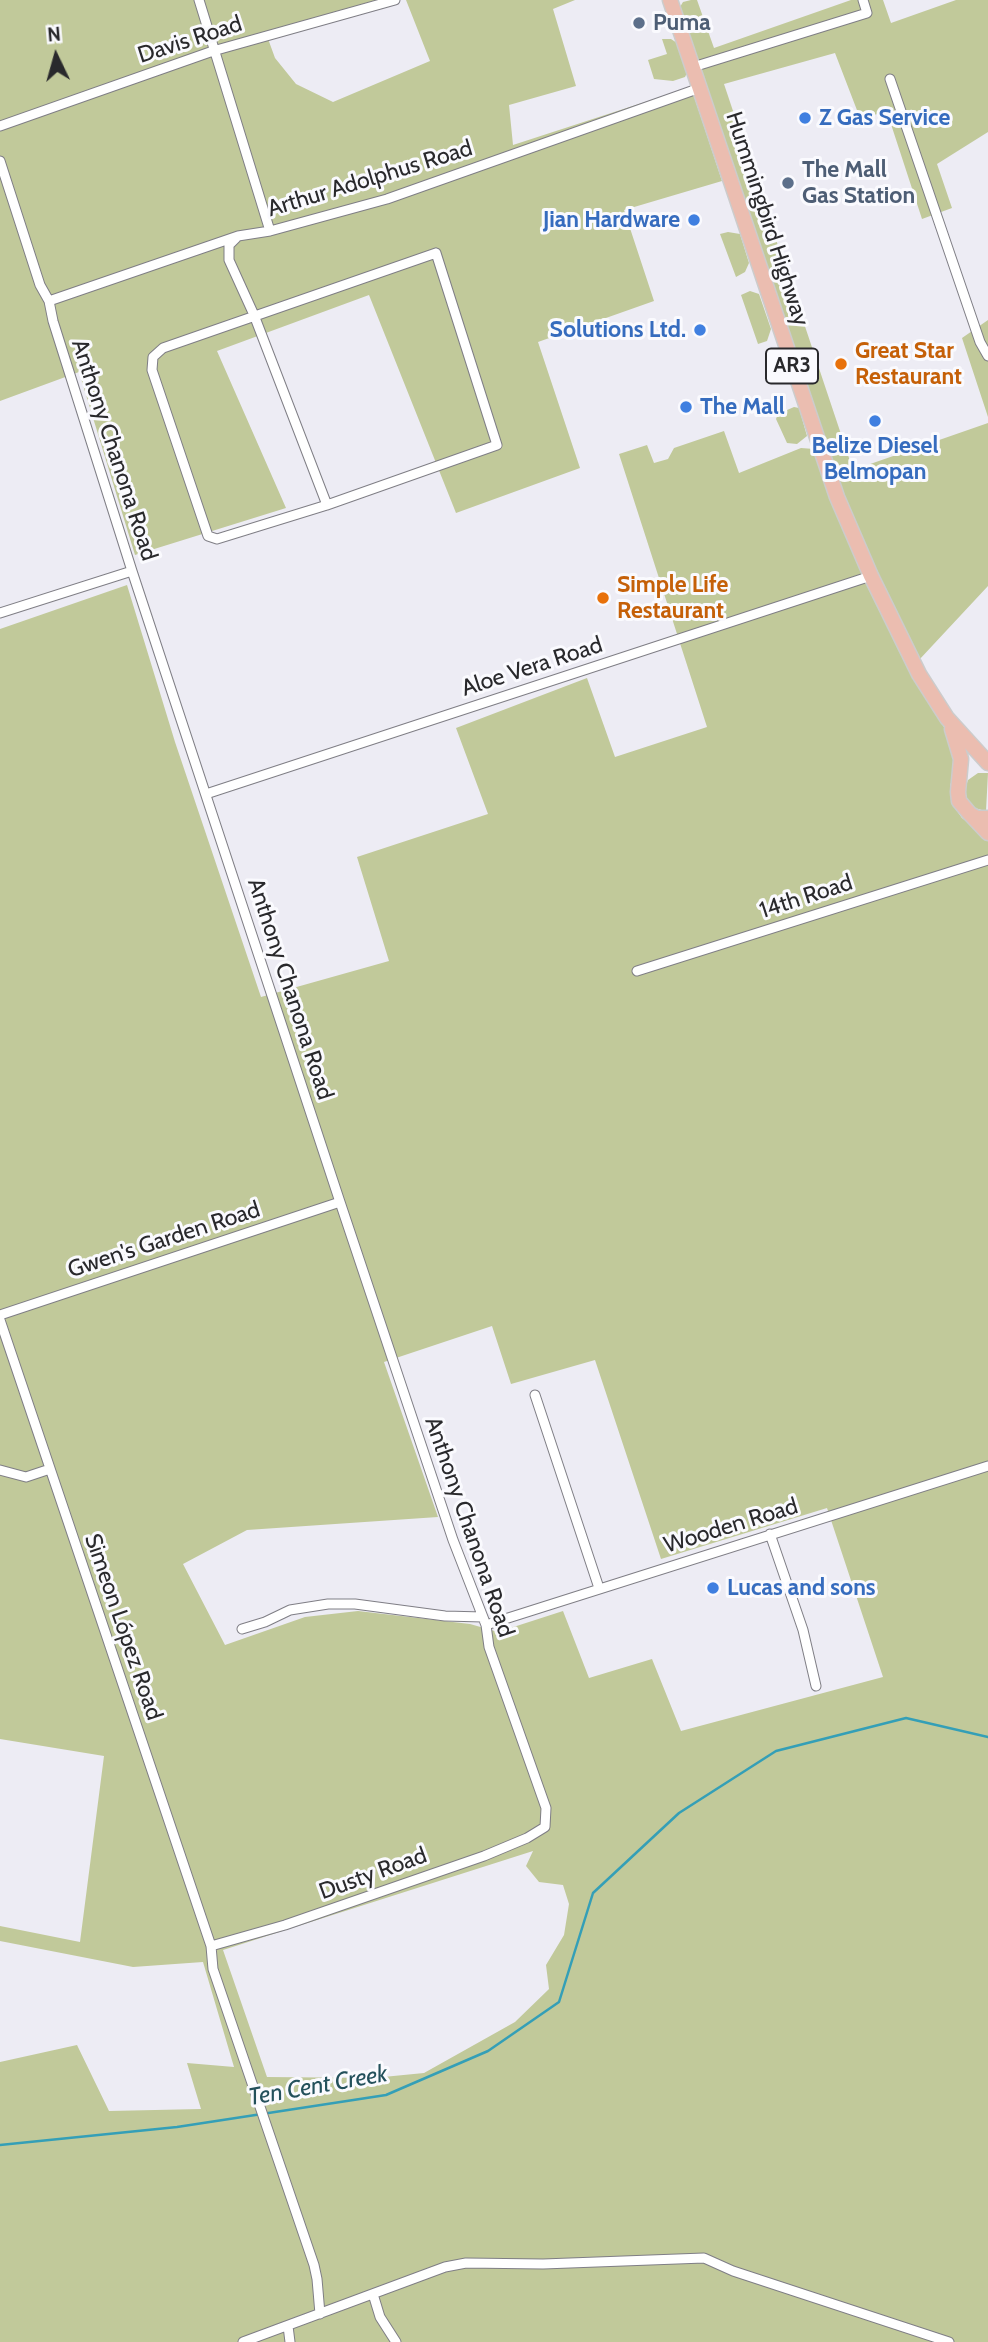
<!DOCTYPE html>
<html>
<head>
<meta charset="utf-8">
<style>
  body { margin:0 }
  #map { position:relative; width:988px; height:2342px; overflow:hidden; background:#edecf4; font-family:Cabin,sans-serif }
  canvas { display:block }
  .north { position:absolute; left:21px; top:21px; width:70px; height:70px; -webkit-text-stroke:5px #fafafe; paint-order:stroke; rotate:355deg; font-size:19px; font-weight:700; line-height:28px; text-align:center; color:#29292c }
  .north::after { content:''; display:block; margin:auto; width:24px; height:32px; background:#29292c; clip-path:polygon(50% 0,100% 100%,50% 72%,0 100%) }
</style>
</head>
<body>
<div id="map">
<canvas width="988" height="2342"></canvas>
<div class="north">N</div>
</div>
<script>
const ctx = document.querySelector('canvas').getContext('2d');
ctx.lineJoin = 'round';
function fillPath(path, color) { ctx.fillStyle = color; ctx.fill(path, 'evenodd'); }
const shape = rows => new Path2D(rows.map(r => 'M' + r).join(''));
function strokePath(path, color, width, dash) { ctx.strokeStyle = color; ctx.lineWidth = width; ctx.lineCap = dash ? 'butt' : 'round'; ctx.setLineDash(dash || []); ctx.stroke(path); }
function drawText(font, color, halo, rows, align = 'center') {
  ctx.font = font + ' Cabin,sans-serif'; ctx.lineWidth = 6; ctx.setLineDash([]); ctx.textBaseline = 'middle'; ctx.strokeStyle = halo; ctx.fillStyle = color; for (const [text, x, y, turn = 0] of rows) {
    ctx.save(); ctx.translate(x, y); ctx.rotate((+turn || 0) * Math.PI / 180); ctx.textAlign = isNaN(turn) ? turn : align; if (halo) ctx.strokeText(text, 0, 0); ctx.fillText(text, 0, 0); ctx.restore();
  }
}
fillPath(shape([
  [0,0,395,0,267,36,275,58,296,84,333,102,430,61,406,0,575,0,553,9,576,86,509,105,513,145,691,87,722,181,624,210,654,301,538,342,580,468,456,513,369,295,217,351,286,508,135,555,79,372,0,401],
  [691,0,697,0,714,48,851,0,883,0,891,23,956,0,988,0,988,132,937,164,952,208,922,219,887,112,860,118,835,53,724,84,853,470,988,423,988,586,919,660,852,517,833,466,680,7,683,2],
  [662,39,671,39,677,43,687,73,685,77,673,81,654,79,648,60,667,54],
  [728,232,740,234,749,263,745,272,736,277,720,234],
  [750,291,759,294,771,329,767,341,758,344,741,295],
  [988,320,988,417,962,338],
  [794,407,799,408,807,436,797,444,787,443,776,419,778,414],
  [724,431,739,473,801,448,814,449,841,522,892,636,925,696,947,732,954,748,954,773,950,786,952,804,962,818,981,832,988,841,988,2342,0,2342,0,2062,77,2045,109,2111,201,2109,187,2063,234,2067,203,1962,133,1967,0,1941,0,1926,80,1942,104,1756,0,1739,0,629,127,585,175,742,261,997,389,961,357,857,488,814,456,728,587,678,615,757,707,727,619,454,647,445,654,463,668,459,674,448],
  [492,1326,511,1384,595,1360,661,1559,827,1508,883,1677,681,1731,652,1659,589,1678,563,1611,498,1632,470,1624,358,1611,305,1617,225,1645,183,1564,247,1530,438,1517,384,1362],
  [533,1851,526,1866,539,1882,563,1885,569,1904,564,1935,546,1965,549,1989,515,2022,424,2073,373,2078,267,2077,223,1950],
  [978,773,988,773,986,811,974,808,966,799,964,792,968,780]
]), '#c1c99a');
strokePath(shape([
  [0,2145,177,2127,386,2095,488,2051,559,2002,593,1893,679,1813,776,1751,906,1718,988,1737]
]), '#349fb7', 2.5);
const street = shape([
  [199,0,270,231],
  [693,67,867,13,863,0],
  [890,79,980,342,988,356],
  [0,126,213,51,395,0],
  [0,161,40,285,49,301,53,321,132,571,340,1202,453,1540,486,1625,489,1647,546,1808,545,1827,527,1838,484,1856,285,1925,211,1946],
  [237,237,229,245,229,260,254,315,327,505],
  [436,253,497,445,327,505,217,539,208,536,152,370,153,357,163,348,436,253],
  [49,301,238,236,270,231,387,199,700,88],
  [0,613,132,571],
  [206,794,871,576],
  [637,971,988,860],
  [0,1315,340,1202],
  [0,1320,211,1946,213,1969,314,2265,317,2279,320,2314],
  [535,1395,599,1588],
  [0,1470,26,1477,50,1469],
  [770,1534,803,1630,816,1686],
  [486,1625,988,1466],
  [242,1629,265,1622,290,1610,328,1604,355,1604,445,1616,483,1617],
  [373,2294,380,2317,396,2342],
  [288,2326,290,2342],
  [243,2342,445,2267,466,2263,543,2264,704,2258,733,2271,949,2342]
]);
const primary = shape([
  [670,0,837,497,871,576,919,674,947,718,988,763],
  [952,729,961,759,958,792,959,801,970,814,977,818,988,818],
  [971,815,988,833]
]);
strokePath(street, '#7f7e85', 11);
strokePath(primary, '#ccc', 17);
strokePath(street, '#fff', 9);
strokePath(primary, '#ebbdb0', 14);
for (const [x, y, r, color] of [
  [639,23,7,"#5c6f8a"],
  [805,118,7,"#3f7fe0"],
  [788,183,7,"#5c6f8a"],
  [694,220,7,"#3f7fe0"],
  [700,330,7,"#3f7fe0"],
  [841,364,7,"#e8710a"],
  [686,407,7,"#3f7fe0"],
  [875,421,7,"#3f7fe0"],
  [603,598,7,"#e8710a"],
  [713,1588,7,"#3f7fe0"]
]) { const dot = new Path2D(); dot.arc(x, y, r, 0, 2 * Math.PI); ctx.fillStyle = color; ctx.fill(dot); strokePath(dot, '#fafafe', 2.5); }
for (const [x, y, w] of [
  [792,366,52]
]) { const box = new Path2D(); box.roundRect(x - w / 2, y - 17.5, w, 35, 5); ctx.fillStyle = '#fafafe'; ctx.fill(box); strokePath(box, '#29292c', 2); }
drawText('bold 21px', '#29292c', null, [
  ["AR3",792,366]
]);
drawText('bold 23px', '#4e5e75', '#fafafe', [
  ["Puma",653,23],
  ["The Mall",802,170],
  ["Gas Station",802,196]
], 'left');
drawText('23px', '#29292c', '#fafafe', [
  ["Davis Road",190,40,-18],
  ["Arthur Adolphus Road",370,179,-17],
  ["Hummingbird Highway",767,219,72],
  ["Anthony Chanona Road",114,450,72],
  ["Aloe Vera Road",532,667,-18],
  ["14th Road",806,897,-18],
  ["Anthony Chanona Road",290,989,72],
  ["Gwen's Garden Road",164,1240,-18],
  ["Wooden Road",731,1526,-17],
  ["Anthony Chanona Road",469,1527,71],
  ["Simeon López Road",123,1627,71],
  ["Dusty Road",373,1874,-20]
]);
drawText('bold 23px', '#366cbe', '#fafafe', [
  ["Z Gas Service",819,118],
  ["Jian Hardware",680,220,"right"],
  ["Solutions Ltd.",686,330,"right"],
  ["The Mall",700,407],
  ["Belize Diesel",875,446,"center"],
  ["Belmopan",875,472,"center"],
  ["Lucas and sons",727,1588]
], 'left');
drawText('bold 23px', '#c56008', '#fafafe', [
  ["Great Star",855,351],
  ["Restaurant",855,377],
  ["Simple Life",617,585],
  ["Restaurant",617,611]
], 'left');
drawText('italic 24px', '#23505b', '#fafafe', [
  ["Ten Cent Creek",318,2086,-10]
]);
</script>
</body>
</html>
